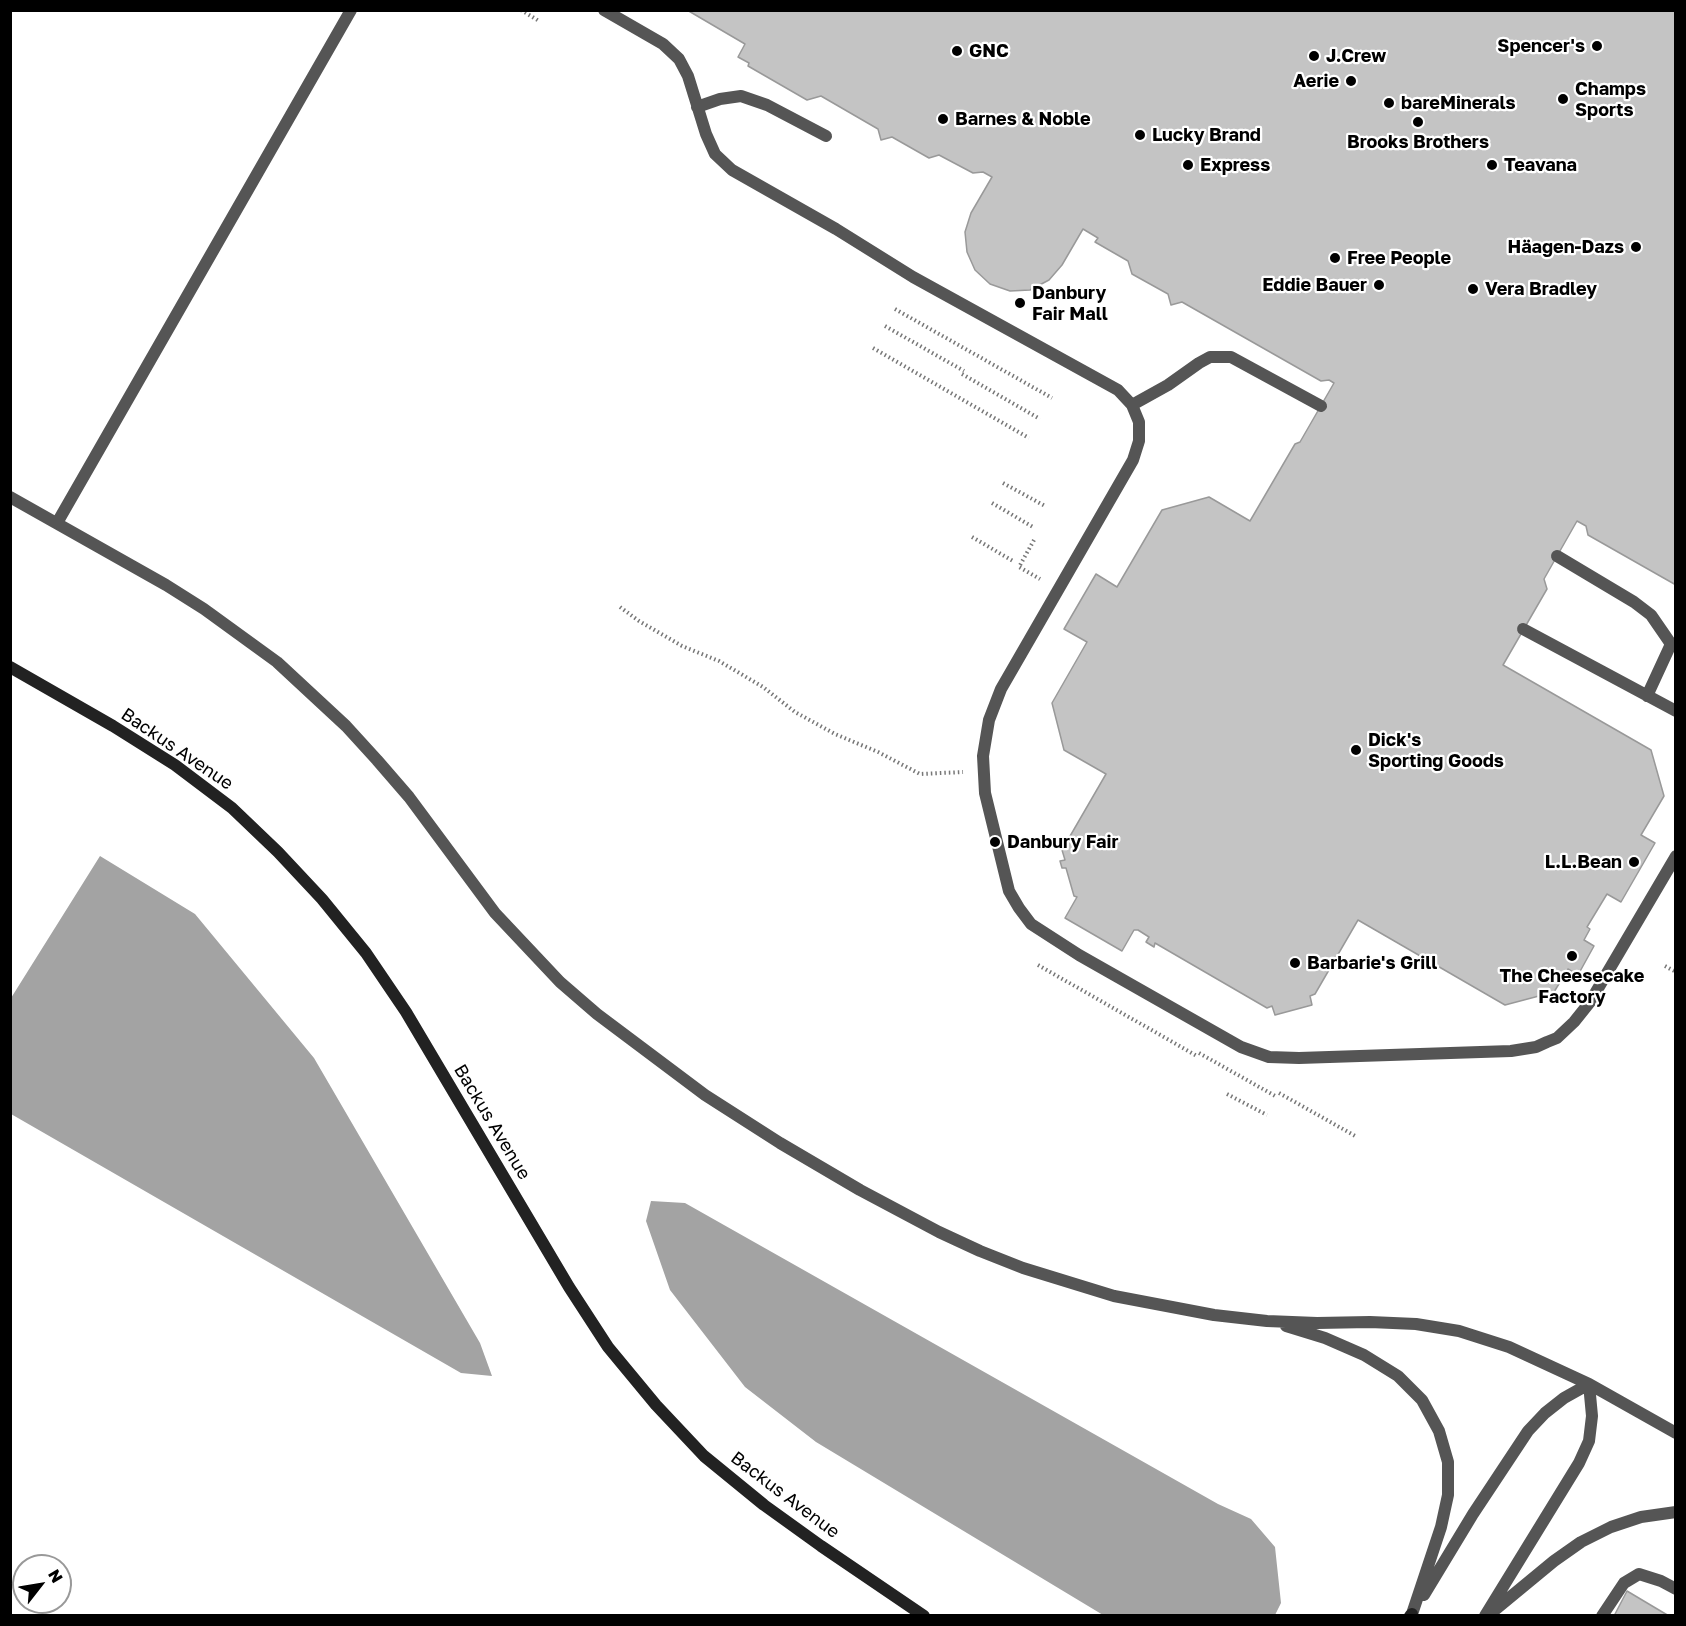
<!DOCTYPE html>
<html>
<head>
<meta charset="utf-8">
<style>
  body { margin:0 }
  #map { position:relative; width:1686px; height:1626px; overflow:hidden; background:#fff; font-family:"Golos Text",sans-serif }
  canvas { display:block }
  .frame { position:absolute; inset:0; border:12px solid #000; pointer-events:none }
  .north { position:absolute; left:12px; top:1554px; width:60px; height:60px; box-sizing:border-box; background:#fff; border:2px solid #999; border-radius:50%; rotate:59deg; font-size:16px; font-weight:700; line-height:24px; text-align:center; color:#000 }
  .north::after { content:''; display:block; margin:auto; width:21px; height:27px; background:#000; clip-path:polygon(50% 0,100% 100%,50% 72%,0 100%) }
</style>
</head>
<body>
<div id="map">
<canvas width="1686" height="1626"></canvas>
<div class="frame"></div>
<div class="north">N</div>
</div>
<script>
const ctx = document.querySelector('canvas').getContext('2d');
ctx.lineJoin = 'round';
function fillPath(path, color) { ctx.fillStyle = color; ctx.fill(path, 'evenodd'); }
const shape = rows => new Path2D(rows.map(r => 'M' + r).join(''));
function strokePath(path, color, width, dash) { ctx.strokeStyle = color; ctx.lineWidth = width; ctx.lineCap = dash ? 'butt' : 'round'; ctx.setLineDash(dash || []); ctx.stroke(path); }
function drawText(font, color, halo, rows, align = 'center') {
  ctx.font = font + ' "Golos Text",sans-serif'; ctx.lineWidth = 4.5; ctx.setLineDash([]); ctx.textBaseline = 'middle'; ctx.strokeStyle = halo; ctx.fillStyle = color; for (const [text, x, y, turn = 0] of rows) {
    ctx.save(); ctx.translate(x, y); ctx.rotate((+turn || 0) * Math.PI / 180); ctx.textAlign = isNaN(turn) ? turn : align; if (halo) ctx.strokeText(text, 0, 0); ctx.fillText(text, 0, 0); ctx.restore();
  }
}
fillPath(shape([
  [100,856,195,914,314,1058,480,1343,492,1376,461,1373,11,1114,11,998],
  [651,1201,685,1203,1218,1504,1251,1519,1275,1547,1281,1603,1275,1615,1103,1615,816,1442,745,1387,670,1290,646,1221]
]), '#a3a3a3');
const building = shape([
  [687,10,1676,10,1676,585,1588,535,1586,526,1577,521,1544,579,1547,589,1503,665,1651,750,1664,796,1641,835,1655,843,1621,902,1607,894,1587,927,1590,929,1584,940,1594,946,1578,975,1568,969,1554,992,1505,1005,1358,920,1315,994,1310,996,1312,1005,1275,1015,1272,1006,1267,1008,1155,943,1154,947,1146,942,1149,937,1138,930,1134,930,1122,951,1065,918,1077,897,1074,896,1066,868,1062,868,1060,861,1065,860,1062,850,1106,774,1064,750,1052,703,1087,642,1064,629,1096,574,1117,587,1162,510,1209,497,1250,521,1295,444,1300,442,1334,383,1329,380,1321,381,1182,302,1171,305,1168,294,1132,274,1128,261,1095,242,1098,238,1083,229,1062,265,1049,280,1030,290,1010,291,990,284,975,270,967,252,965,232,971,213,992,177,983,172,973,173,939,155,929,158,892,137,881,140,878,129,821,96,807,100,748,66,749,63,738,57,745,44,687,10],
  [1627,1591,1669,1616,1614,1616,1627,1591]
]);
fillPath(building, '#c4c4c4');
strokePath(building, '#999', 1.5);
strokePath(shape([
  [521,10,539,21],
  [895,309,1052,398],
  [885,326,964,371],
  [873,348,1029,438],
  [962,374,1040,419],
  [1003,483,1045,506],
  [992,503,1033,527],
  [972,537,1013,561],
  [1034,540,1019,567,1040,579],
  [620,607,639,621,682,646,719,661,763,687,795,712,835,734,878,752,920,774,963,772],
  [1038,965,1197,1056],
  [1665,966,1676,972],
  [1199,1053,1277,1097],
  [1279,1093,1357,1137],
  [1227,1094,1267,1115]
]), '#777', 4, [1.5, 3]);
strokePath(shape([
  [604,10,663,44,679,59,688,76,706,134,715,154,732,170,836,229,913,277,1118,390,1132,405,1139,422,1139,441,1133,460,1001,689,989,720,983,756,985,793,1009,891,1019,908,1031,924,1079,955,1241,1047,1269,1057,1299,1058,1511,1051,1536,1047,1547,1042,1557,1038,1574,1022,1590,1002,1676,856],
  [697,107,720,99,741,96,767,105,826,136],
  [1132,405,1168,385,1199,363,1210,357,1231,357,1321,406],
  [10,497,166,585,204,609,277,662,346,726,377,760,409,797,495,913,560,982,597,1014,705,1095,780,1143,860,1190,939,1232,980,1251,1023,1268,1114,1296,1214,1315,1267,1321,1317,1323,1370,1322,1416,1324,1459,1331,1509,1347,1589,1384,1676,1433],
  [57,523,351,10],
  [1557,556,1634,602,1651,615,1671,644,1647,696],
  [1523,629,1676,711],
  [1286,1326,1325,1338,1364,1355,1398,1376,1422,1400,1439,1431,1448,1462,1448,1495,1441,1527,1412,1614],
  [1424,1595,1473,1514,1528,1431,1545,1413,1564,1398,1589,1384],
  [1491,1613,1554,1561,1581,1542,1611,1527,1641,1517,1676,1512],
  [1485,1616,1579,1463,1589,1441,1592,1416,1589,1384],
  [1602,1616,1624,1583,1639,1574,1661,1581,1676,1589]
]), '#555', 12);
strokePath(shape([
  [10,667,113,726,175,765,232,808,278,852,322,899,366,953,406,1012,569,1287,608,1347,656,1405,704,1456,764,1505,821,1546,924,1616],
  [1410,1616,1412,1614]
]), '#222', 12);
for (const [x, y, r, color] of [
  [1597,46,6,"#000"],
  [957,51,6,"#000"],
  [1314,56,6,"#000"],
  [1351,81,6,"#000"],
  [1563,99,6,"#000"],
  [1389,103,6,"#000"],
  [943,119,6,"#000"],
  [1418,122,6,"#000"],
  [1140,135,6,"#000"],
  [1188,165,6,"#000"],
  [1492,165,6,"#000"],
  [1636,247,6,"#000"],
  [1335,258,6,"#000"],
  [1379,285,6,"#000"],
  [1473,289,6,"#000"],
  [1020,303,6,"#000"],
  [1356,750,6,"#000"],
  [995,842,6,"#000"],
  [1634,862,6,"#000"],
  [1572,956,6,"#000"],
  [1295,963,6,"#000"]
]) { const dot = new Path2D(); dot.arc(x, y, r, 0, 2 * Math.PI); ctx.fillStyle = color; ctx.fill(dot); strokePath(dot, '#fff', 2); }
drawText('bold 18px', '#000', '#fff', [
  ["Spencer's",1585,46,"right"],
  ["GNC",969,51],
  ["J.Crew",1326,56],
  ["Aerie",1339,81,"right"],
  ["Champs",1575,89],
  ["Sports",1575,110],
  ["bareMinerals",1401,103],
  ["Barnes & Noble",955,119],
  ["Lucky Brand",1152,135],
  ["Brooks Brothers",1418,142,"center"],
  ["Express",1200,165],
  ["Teavana",1504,165],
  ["Häagen-Dazs",1624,247,"right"],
  ["Free People",1347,258],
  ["Eddie Bauer",1367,285,"right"],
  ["Vera Bradley",1485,289],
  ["Danbury",1032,293],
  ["Fair Mall",1032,314],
  ["Dick's",1368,740],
  ["Sporting Goods",1368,761],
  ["Danbury Fair",1007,842],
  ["L.L.Bean",1622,862,"right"],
  ["Barbarie's Grill",1307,963],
  ["The Cheesecake",1572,976,"center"],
  ["Factory",1572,997,"center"]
], 'left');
drawText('18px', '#000', '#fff', [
  ["Backus Avenue",177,749,34],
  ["Backus Avenue",492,1122,59],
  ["Backus Avenue",785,1495,37]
]);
</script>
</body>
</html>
